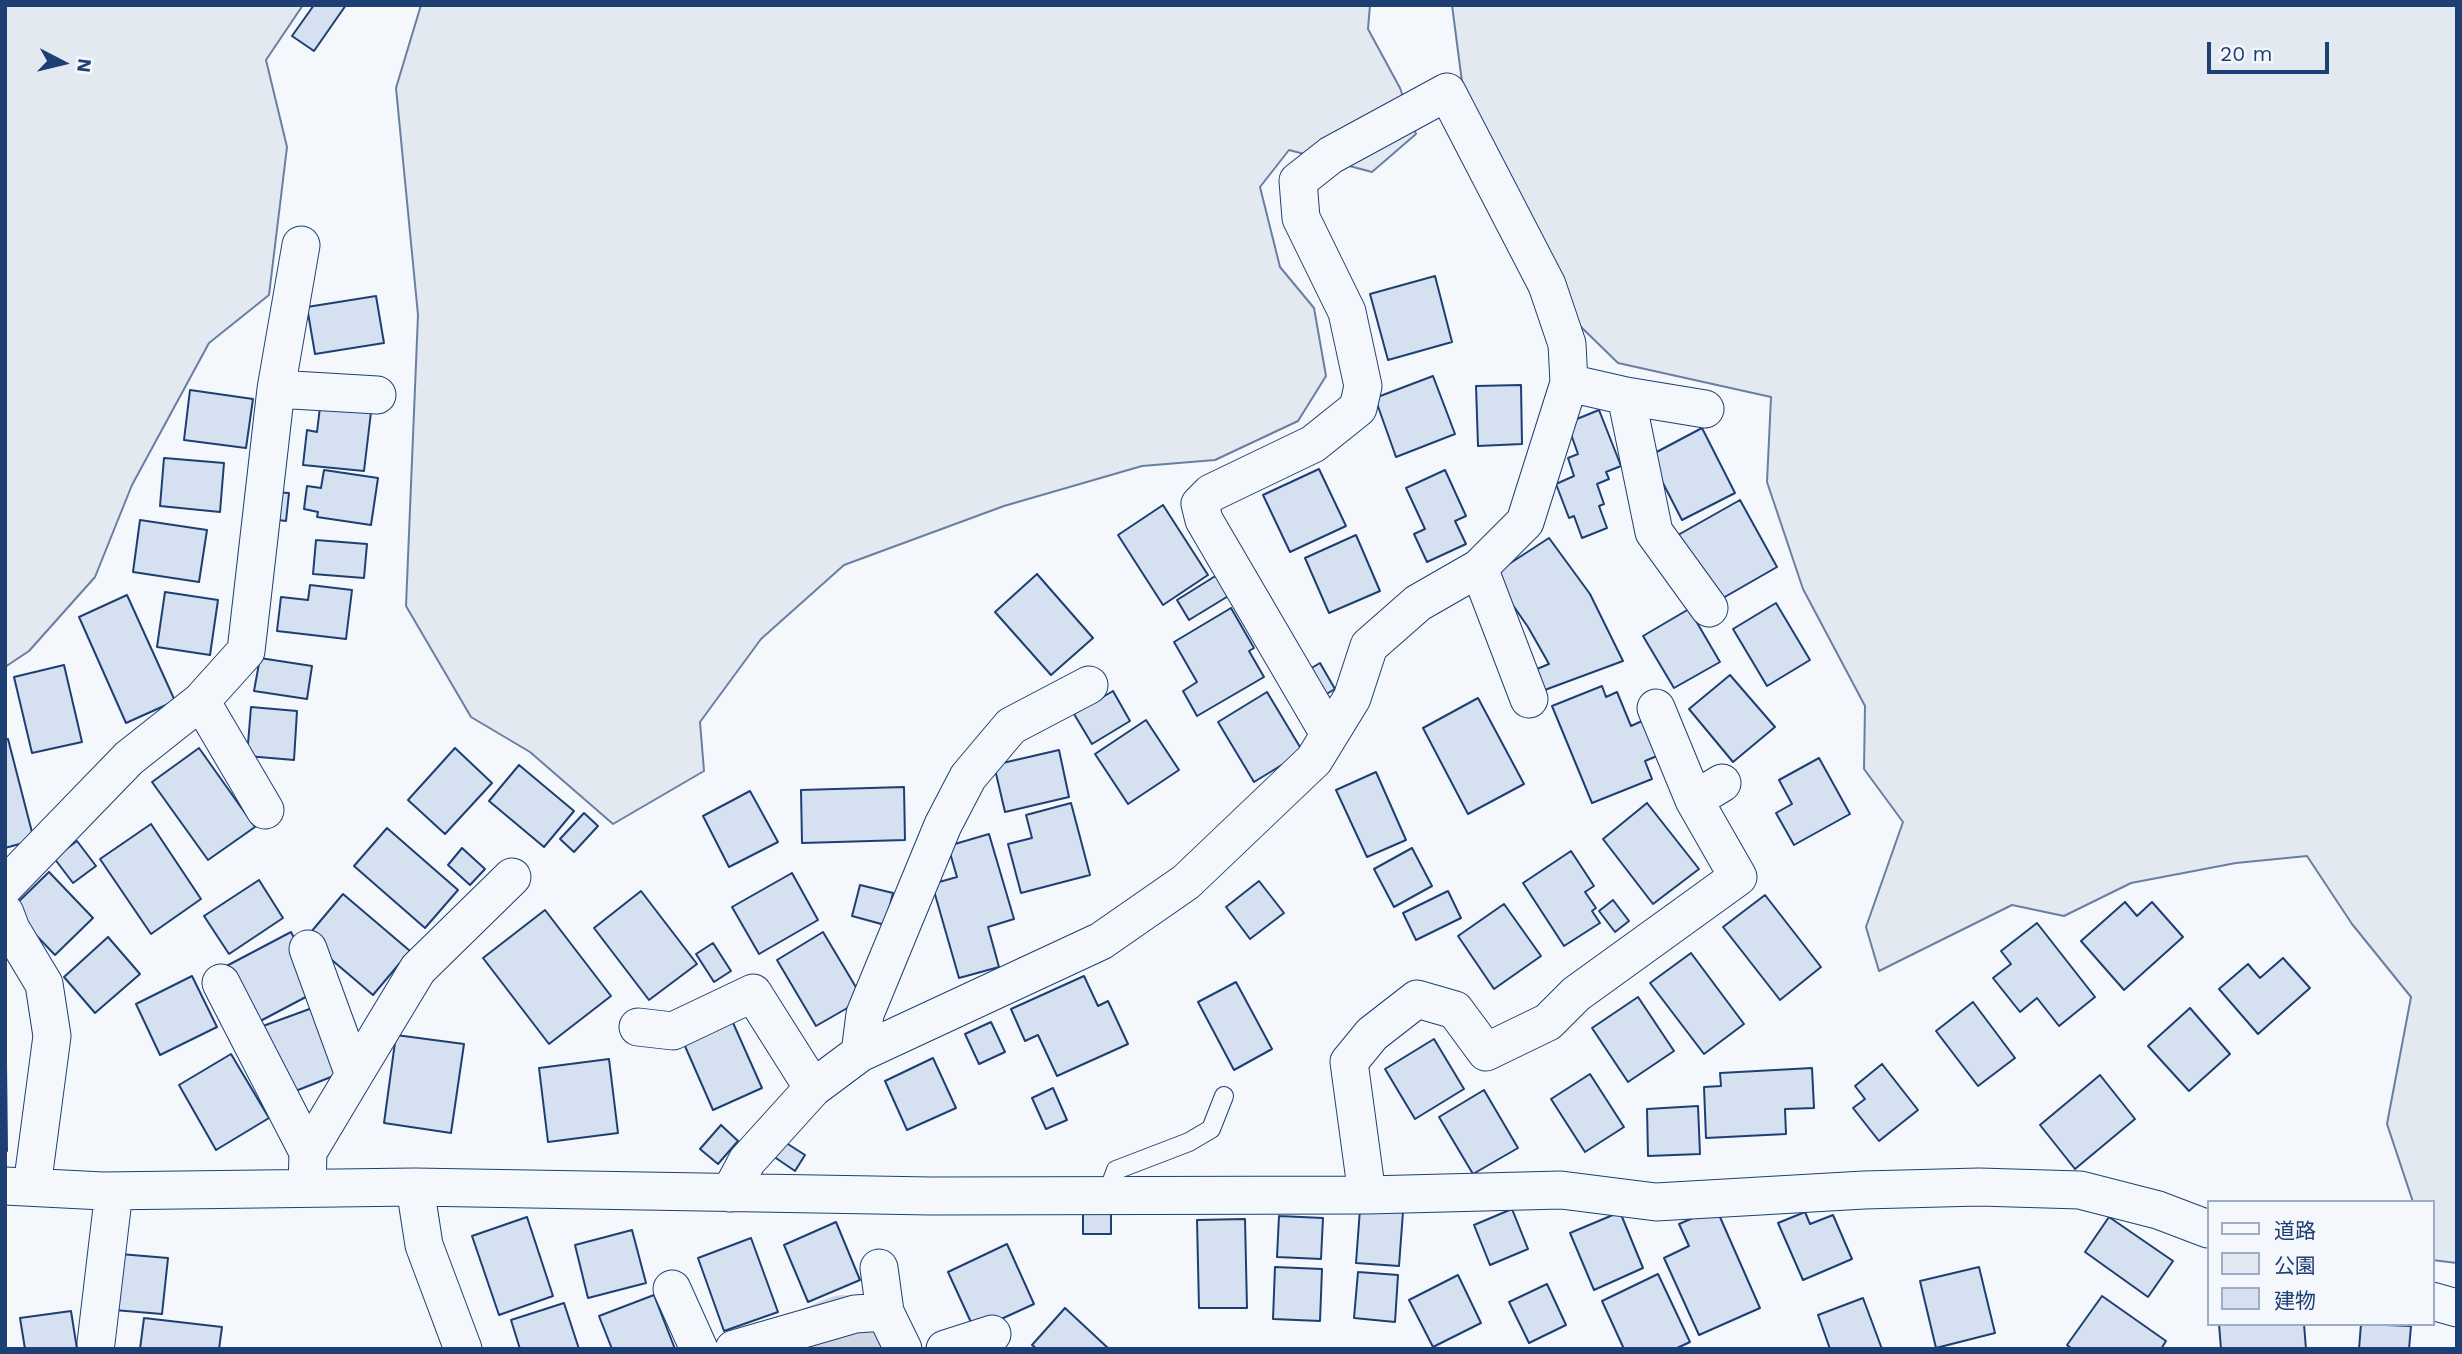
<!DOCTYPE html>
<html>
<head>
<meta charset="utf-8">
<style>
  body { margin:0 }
  #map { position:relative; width:2462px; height:1354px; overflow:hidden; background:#f4f7fb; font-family:"Work Sans","Noto Sans JP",sans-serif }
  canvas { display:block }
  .frame { position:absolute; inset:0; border:7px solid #1d3f73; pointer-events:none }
  .legend { position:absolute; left:2207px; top:1200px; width:228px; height:126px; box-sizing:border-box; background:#f4f7fb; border:2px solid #9eadc5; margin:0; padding:9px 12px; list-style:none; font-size:21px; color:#1d3f73 }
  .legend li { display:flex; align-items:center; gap:14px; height:35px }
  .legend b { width:35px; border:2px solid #9eadc5 }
  .north { position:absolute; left:28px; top:28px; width:70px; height:70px; -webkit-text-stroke:5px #f4f7fb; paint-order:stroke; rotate:97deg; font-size:19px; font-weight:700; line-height:28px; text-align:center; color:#1d3f73 }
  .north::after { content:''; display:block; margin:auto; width:24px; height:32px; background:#1d3f73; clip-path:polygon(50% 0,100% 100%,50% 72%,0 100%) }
  .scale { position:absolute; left:2207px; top:42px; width:122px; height:32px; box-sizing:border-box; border:4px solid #1d3f73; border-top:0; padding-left:9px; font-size:21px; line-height:24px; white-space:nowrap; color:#1d3f73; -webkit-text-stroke:5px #f4f7fb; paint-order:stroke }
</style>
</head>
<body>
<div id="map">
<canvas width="2462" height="1354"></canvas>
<div class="frame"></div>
<ul class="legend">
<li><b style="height:9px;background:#f4f7fb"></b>道路</li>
<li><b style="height:19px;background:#e3e9f0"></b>公園</li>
<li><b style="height:19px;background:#d5e0f0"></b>建物</li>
</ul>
<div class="north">N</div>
<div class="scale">20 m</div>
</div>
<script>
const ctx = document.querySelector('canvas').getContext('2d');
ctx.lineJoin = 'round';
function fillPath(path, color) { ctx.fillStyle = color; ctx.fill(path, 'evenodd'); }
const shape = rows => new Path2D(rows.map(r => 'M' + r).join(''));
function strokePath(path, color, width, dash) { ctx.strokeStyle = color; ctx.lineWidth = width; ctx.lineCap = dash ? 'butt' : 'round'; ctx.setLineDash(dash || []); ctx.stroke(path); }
const green = shape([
  [5,5,303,5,266,60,287,147,269,295,209,343,132,485,95,577,29,651,5,667,5,5],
  [421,5,1370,5,1368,29,1400,88,1416,134,1372,172,1289,150,1260,187,1280,267,1314,308,1326,376,1298,421,1215,460,1142,466,1004,506,844,565,761,639,700,722,704,771,613,824,530,752,471,717,406,606,418,315,396,88,421,5],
  [1452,5,2457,5,2457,1263,2432,1260,2432,1202,2413,1202,2387,1124,2411,997,2352,924,2307,856,2236,863,2131,883,2064,916,2012,905,1879,971,1866,927,1903,822,1864,769,1865,706,1803,589,1767,482,1771,397,1618,363,1579,325,1462,82,1452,5]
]);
fillPath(green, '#e3e9f0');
strokePath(green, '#687fa3', 2);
strokePath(shape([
  [803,1349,843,1332,875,1342,881,1349]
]), '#cfd7e4', 74);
const building = shape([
  [314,5,346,5,314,51,292,36,314,5],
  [1435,276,1452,342,1388,360,1370,294,1435,276],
  [376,296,384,343,315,354,307,307,376,296],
  [1433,376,1455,434,1396,457,1375,398,1433,376],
  [1521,385,1522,444,1478,446,1476,386,1521,385],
  [190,390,253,399,246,448,184,440,190,390],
  [320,407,371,412,364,471,303,465,307,430,317,432,320,407],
  [1599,410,1621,466,1606,472,1609,479,1597,484,1604,504,1599,506,1607,528,1582,538,1574,516,1569,518,1556,484,1574,476,1568,458,1578,454,1567,423,1599,410],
  [1702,428,1735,493,1682,520,1649,456,1702,428],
  [164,458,224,463,220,512,160,506,164,458],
  [1319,469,1346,526,1290,552,1263,495,1319,469],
  [324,470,378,478,371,525,317,517,318,512,304,509,307,486,321,488,324,470],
  [1445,470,1466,516,1455,521,1466,544,1427,562,1414,534,1425,529,1406,488,1445,470],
  [273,492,289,493,286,521,270,519,273,492],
  [1740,500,1777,567,1716,602,1678,535,1740,500],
  [1163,505,1208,575,1163,605,1118,535,1163,505],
  [140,520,207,530,199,582,133,572,140,520],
  [1356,535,1380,591,1329,613,1305,558,1356,535],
  [1549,538,1590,594,1623,661,1542,691,1532,671,1549,664,1528,627,1492,575,1549,538],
  [316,540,367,544,364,578,313,574,316,540],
  [1037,574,1093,638,1051,675,995,612,1037,574],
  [1217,575,1230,595,1189,620,1177,600,1217,575],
  [310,585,352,590,346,639,277,631,281,597,308,600,310,585],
  [165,592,218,600,210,655,157,647,165,592],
  [127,595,175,701,126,723,79,617,127,595],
  [1776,603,1810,660,1767,686,1733,629,1776,603],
  [1231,608,1254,648,1249,651,1264,677,1197,716,1183,691,1197,682,1174,642,1231,608],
  [1689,609,1720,662,1674,688,1643,636,1689,609],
  [260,658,312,666,307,699,254,691,260,658],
  [1320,663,1335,689,1318,699,1303,673,1320,663],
  [64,665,82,742,32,753,14,677,64,665],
  [1730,675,1775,727,1733,762,1689,709,1730,675],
  [1602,686,1606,697,1617,692,1631,726,1642,721,1657,756,1645,761,1652,779,1592,803,1552,706,1602,686],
  [1113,691,1130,721,1092,744,1074,714,1113,691],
  [1267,692,1303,752,1254,782,1218,722,1267,692],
  [1478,698,1524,784,1468,814,1423,728,1478,698],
  [251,707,297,711,294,760,247,756,251,707],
  [1146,720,1179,770,1128,804,1095,754,1146,720],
  [5,739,8,739,34,840,5,848,5,739],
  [199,748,255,827,208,860,152,782,199,748],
  [455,748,492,783,445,834,408,800,455,748],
  [1059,750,1069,797,1005,812,994,765,1059,750],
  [1819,758,1850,814,1794,845,1776,813,1792,804,1779,780,1819,758],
  [519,765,574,811,544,847,489,801,519,765],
  [1376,772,1406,840,1367,857,1336,790,1376,772],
  [904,787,905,840,802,843,801,790,904,787],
  [750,791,778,842,729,867,703,816,750,791],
  [1071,803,1090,875,1021,893,1008,844,1032,838,1026,815,1071,803],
  [1647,803,1699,869,1653,904,1603,839,1647,803],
  [584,813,598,826,574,852,560,839,584,813],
  [151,824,201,899,151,934,100,859,151,824],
  [387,828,458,890,425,928,354,866,387,828],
  [989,834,1014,919,988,927,999,967,959,978,932,884,957,877,948,846,989,834],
  [77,841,96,866,73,883,54,858,77,841],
  [462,848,485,869,470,885,448,865,462,848],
  [1412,848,1432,886,1394,907,1374,869,1412,848],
  [1571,851,1594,886,1585,892,1596,908,1592,911,1600,923,1564,946,1523,883,1571,851],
  [49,872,93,918,55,955,11,909,49,872],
  [792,873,818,920,759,954,732,907,792,873],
  [259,880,283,918,229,954,204,916,259,880],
  [1259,881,1284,913,1250,939,1226,907,1259,881],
  [860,885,893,893,885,925,852,916,860,885],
  [641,891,697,964,649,1000,594,928,641,891],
  [1448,891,1461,918,1416,940,1403,913,1448,891],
  [343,894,410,951,373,995,306,938,343,894],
  [1765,895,1821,967,1780,1000,1723,927,1765,895],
  [1613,900,1629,921,1615,932,1599,911,1613,900],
  [2125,902,2137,916,2152,902,2183,937,2124,990,2081,941,2125,902],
  [1504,904,1541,956,1494,989,1458,936,1504,904],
  [545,910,611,996,549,1044,483,958,545,910],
  [2037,923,2095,997,2059,1026,2037,998,2020,1012,1993,978,2011,964,2001,951,2037,923],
  [291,932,321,989,247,1028,217,971,291,932],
  [823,932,863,999,816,1026,777,960,823,932],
  [108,937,140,974,95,1013,64,977,108,937],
  [713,943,731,971,714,982,696,954,713,943],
  [1691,953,1744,1024,1704,1054,1650,983,1691,953],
  [2283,958,2310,988,2258,1034,2219,989,2248,964,2260,978,2283,958],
  [192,976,217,1027,160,1055,136,1004,192,976],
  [1084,976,1098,1006,1108,1001,1128,1044,1057,1076,1038,1035,1025,1041,1011,1009,1084,976],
  [1236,982,1272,1049,1234,1070,1198,1002,1236,982],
  [1638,997,1674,1051,1628,1082,1592,1028,1638,997],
  [1973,1002,2015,1058,1978,1086,1936,1031,1973,1002],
  [315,1007,341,1073,288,1094,263,1026,315,1007],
  [2190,1008,2230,1054,2189,1091,2148,1046,2190,1008],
  [730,1016,762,1088,713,1110,681,1037,730,1016],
  [991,1022,1005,1052,979,1064,965,1034,991,1022],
  [396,1035,464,1044,451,1133,384,1123,396,1035],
  [1434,1039,1464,1089,1415,1119,1385,1069,1434,1039],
  [231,1054,269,1118,216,1150,179,1085,231,1054],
  [933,1058,956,1108,907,1130,885,1081,933,1058],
  [609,1059,618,1133,548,1142,539,1068,609,1059],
  [5,1064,6,1064,7,1151,5,1151,5,1064],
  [1882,1064,1918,1110,1879,1141,1853,1108,1865,1099,1855,1086,1882,1064],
  [1812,1068,1814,1108,1785,1109,1786,1134,1706,1138,1704,1087,1721,1086,1720,1073,1812,1068],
  [1590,1074,1624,1127,1585,1152,1551,1099,1590,1074],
  [2100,1075,2135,1119,2075,1169,2040,1125,2100,1075],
  [1053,1088,1067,1120,1046,1129,1032,1098,1053,1088],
  [1484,1090,1518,1148,1473,1174,1439,1117,1484,1090],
  [1698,1106,1700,1154,1648,1156,1647,1109,1698,1106],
  [721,1125,738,1141,718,1164,700,1149,721,1125],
  [780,1139,805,1155,795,1171,770,1154,780,1139],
  [1716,1208,1760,1308,1699,1335,1664,1258,1689,1246,1679,1224,1716,1208],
  [1083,1209,1111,1209,1111,1234,1083,1234,1083,1209],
  [1360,1209,1403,1212,1399,1266,1356,1263,1360,1209],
  [1512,1209,1528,1249,1490,1265,1474,1225,1512,1209],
  [1620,1212,1643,1268,1594,1290,1570,1233,1620,1212],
  [1805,1212,1810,1224,1833,1215,1852,1259,1803,1280,1778,1223,1805,1212],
  [1279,1216,1323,1218,1321,1259,1277,1257,1279,1216],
  [527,1217,553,1296,499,1315,472,1236,527,1217],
  [2109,1217,2173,1261,2148,1297,2085,1252,2109,1217],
  [1245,1219,1247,1308,1199,1308,1197,1220,1245,1219],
  [836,1222,860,1280,808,1302,784,1245,836,1222],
  [632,1230,646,1283,588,1298,575,1245,632,1230],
  [751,1238,778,1312,724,1331,698,1258,751,1238],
  [1007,1244,1034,1304,975,1331,948,1272,1007,1244],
  [120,1254,168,1258,162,1314,114,1310,120,1254],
  [1275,1267,1322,1269,1320,1321,1273,1319,1275,1267],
  [1979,1267,1995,1333,1936,1348,1920,1281,1979,1267],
  [1358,1272,1398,1275,1395,1322,1354,1318,1358,1272],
  [1658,1274,1690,1342,1675,1349,1624,1349,1602,1301,1658,1274],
  [1458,1275,1481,1323,1433,1347,1409,1300,1458,1275],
  [1547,1284,1566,1325,1529,1343,1509,1302,1547,1284],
  [654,1295,675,1349,612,1349,599,1316,654,1295],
  [2102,1296,2166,1341,2161,1349,2072,1349,2067,1345,2102,1296],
  [1863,1298,1882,1349,1830,1349,1818,1315,1863,1298],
  [564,1303,579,1349,520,1349,511,1320,564,1303],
  [1065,1308,1109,1349,1037,1349,1032,1345,1065,1308],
  [71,1311,77,1349,25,1349,20,1318,71,1311],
  [144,1318,222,1327,219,1349,140,1349,144,1318],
  [2219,1324,2304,1324,2306,1349,2221,1349,2219,1324],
  [2361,1324,2411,1326,2409,1349,2359,1349,2361,1324]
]);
fillPath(building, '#d5e0f0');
strokePath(building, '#1d3f73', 2);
const lane = shape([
  [1106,1196,1116,1170,1189,1142,1211,1129,1224,1096]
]);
const street = shape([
  [1569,383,1626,396,1654,532,1709,608],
  [276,389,377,395],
  [1626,396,1705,409],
  [1479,568,1529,699],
  [201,701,246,651,276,389,301,245],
  [1694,800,1722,783],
  [5,886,129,758,201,701,265,810],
  [5,913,11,929,44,984,52,1036,32,1187],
  [308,949,354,1075,308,1152],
  [221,983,308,1152,307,1188],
  [638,1027,673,1031,753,993,813,1088],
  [860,1053,865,1014,943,825,968,777,1011,726,1089,685],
  [354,1075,418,969,512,877],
  [5,1186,103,1191,415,1187,931,1196,1367,1195,1561,1190,1656,1202,1864,1190,1979,1187,2080,1190,2158,1210,2208,1229],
  [415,1187,424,1245,463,1349],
  [730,1193,747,1161,813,1088,860,1053,1101,941,1186,882,1314,760,1352,698,1369,646,1418,603,1479,568,1525,522,1569,383,1567,344,1547,285,1447,92,1331,155,1298,181,1301,218,1347,312,1363,386,1358,408,1313,444,1211,493,1200,504,1204,520,1329,734],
  [1367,1195,1349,1062,1372,1034,1417,999,1455,1010,1486,1052,1548,1022,1576,994,1738,877,1694,800,1656,708],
  [879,1268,885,1312],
  [672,1289,699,1349],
  [2432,1301,2457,1308],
  [96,1343,114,1191],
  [734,1349,855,1314,885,1312,903,1349],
  [945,1349,992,1334]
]);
strokePath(lane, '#1d3f73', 20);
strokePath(street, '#1d3f73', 39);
strokePath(lane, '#f4f7fb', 18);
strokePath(street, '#f4f7fb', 37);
</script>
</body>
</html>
